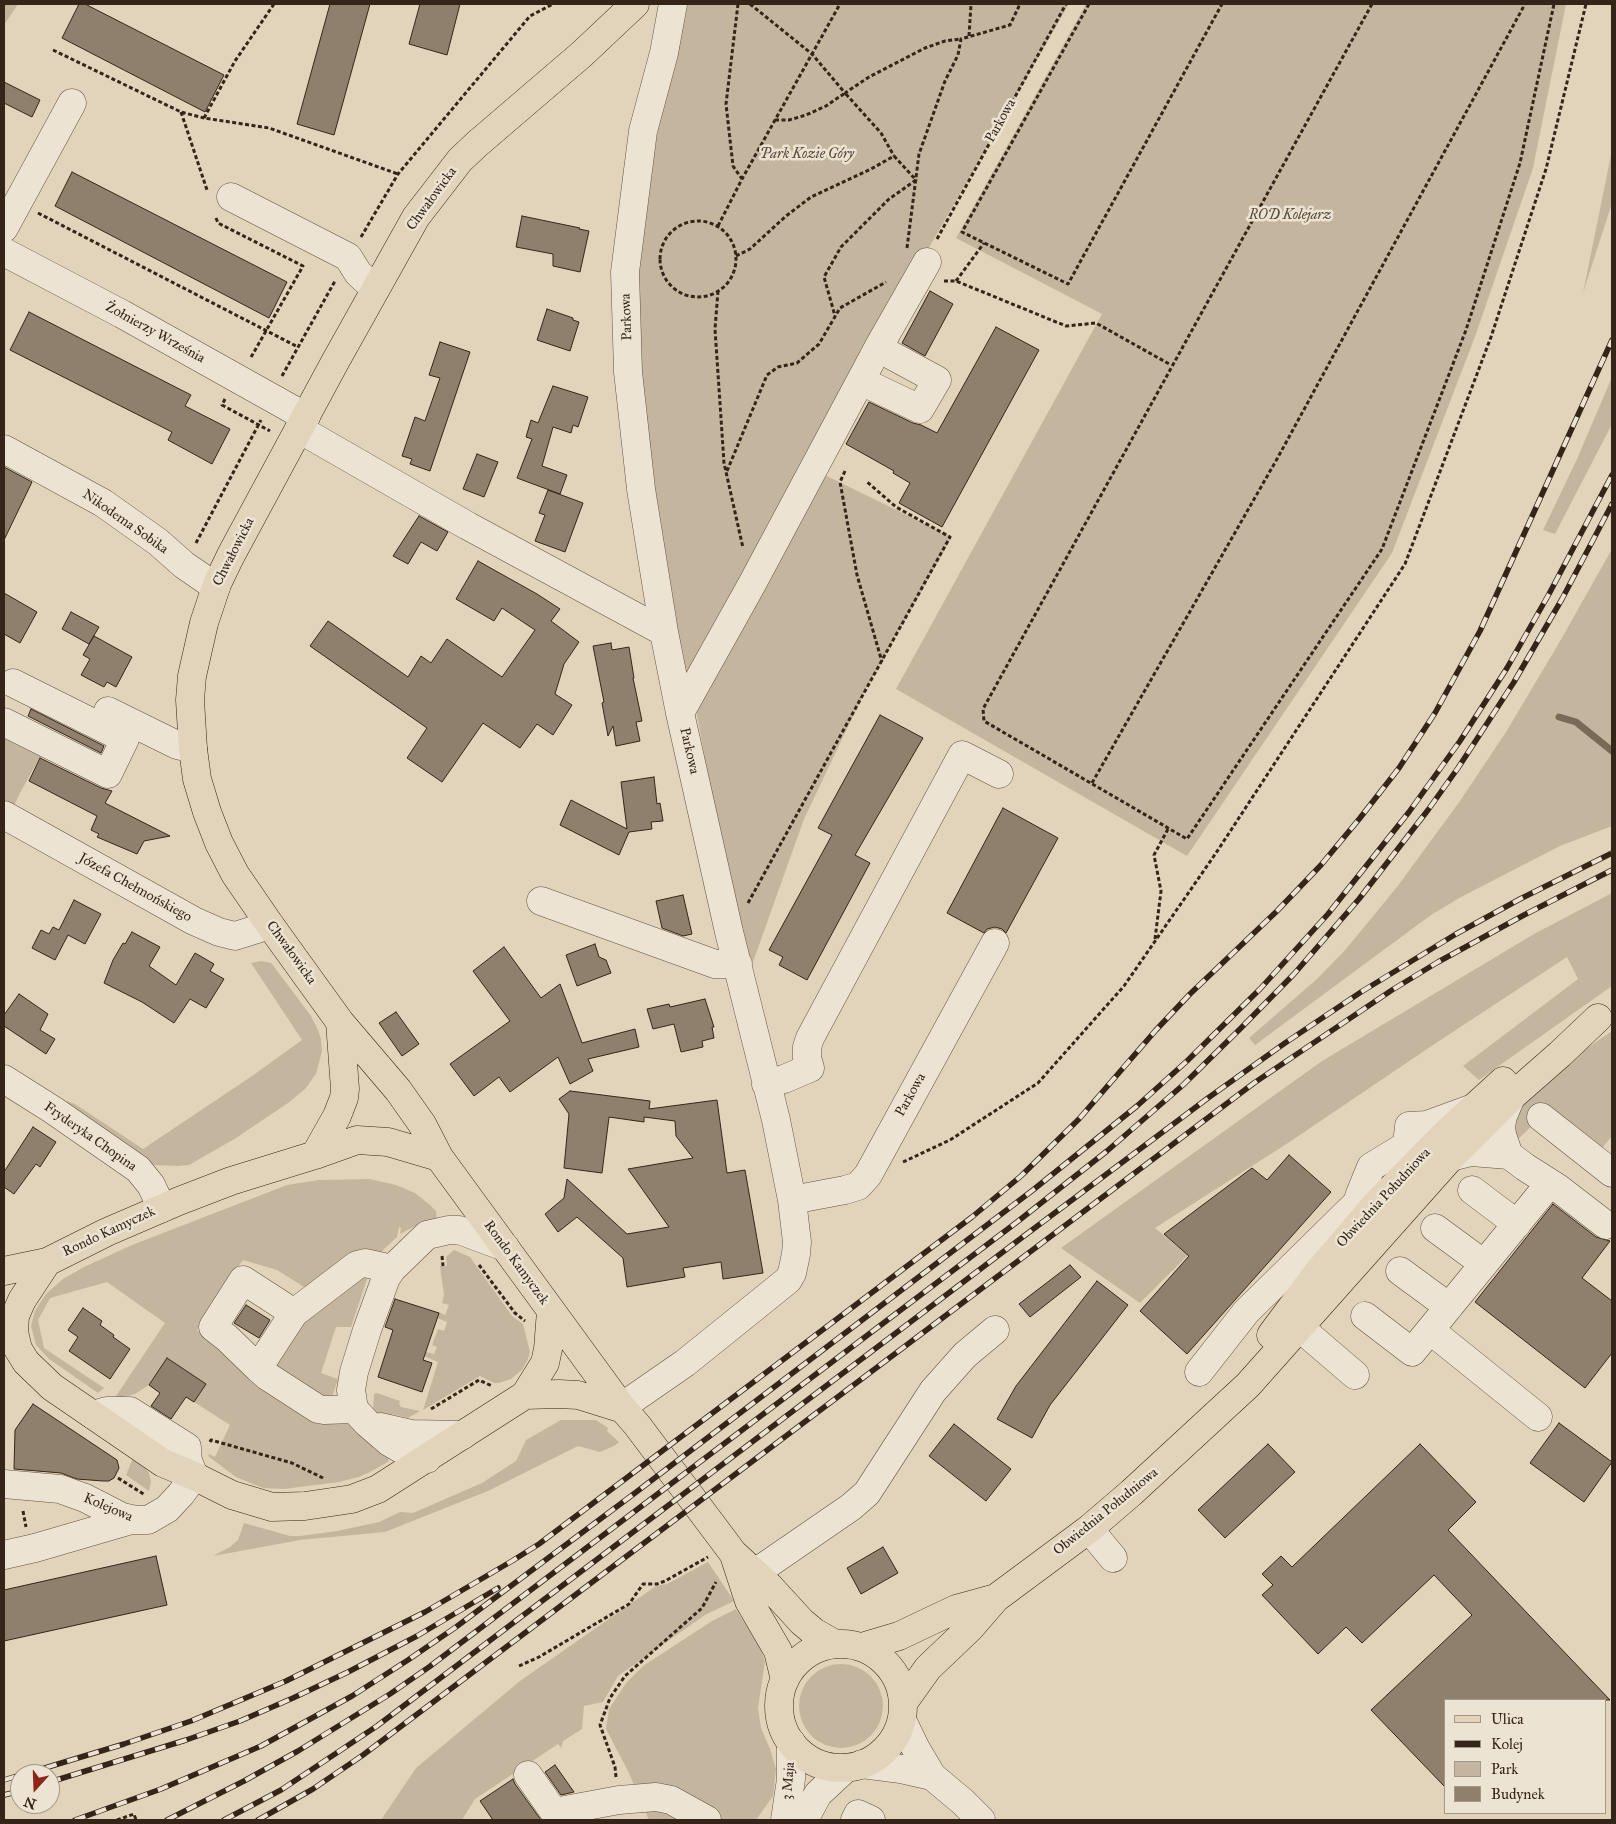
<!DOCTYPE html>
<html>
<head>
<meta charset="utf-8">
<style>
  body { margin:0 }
  #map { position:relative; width:1616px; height:1824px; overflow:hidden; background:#e2d4ba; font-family:"IM FELL Great Primer",serif }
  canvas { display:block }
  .frame { position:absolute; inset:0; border:5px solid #342518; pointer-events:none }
  .legend { position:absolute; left:1444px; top:1699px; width:162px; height:115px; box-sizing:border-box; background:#ece3d2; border:1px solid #a29788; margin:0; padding:6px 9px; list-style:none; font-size:15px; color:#342518 }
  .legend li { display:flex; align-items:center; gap:10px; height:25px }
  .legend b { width:25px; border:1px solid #a29788 }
  .north { position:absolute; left:10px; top:1764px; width:50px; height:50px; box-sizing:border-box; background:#ece3d2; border:1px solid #a29788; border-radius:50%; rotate:200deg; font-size:14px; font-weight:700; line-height:20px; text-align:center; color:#342518 }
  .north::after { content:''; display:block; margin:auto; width:18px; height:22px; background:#8f2418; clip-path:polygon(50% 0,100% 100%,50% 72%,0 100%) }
</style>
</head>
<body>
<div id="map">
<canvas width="1616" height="1824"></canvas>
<div class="frame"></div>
<ul class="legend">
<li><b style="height:6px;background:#e2d4ba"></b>Ulica</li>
<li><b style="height:6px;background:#342518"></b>Kolej</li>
<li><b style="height:14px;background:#c4b69e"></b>Park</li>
<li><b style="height:14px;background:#8e806c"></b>Budynek</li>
</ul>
<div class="north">N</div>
</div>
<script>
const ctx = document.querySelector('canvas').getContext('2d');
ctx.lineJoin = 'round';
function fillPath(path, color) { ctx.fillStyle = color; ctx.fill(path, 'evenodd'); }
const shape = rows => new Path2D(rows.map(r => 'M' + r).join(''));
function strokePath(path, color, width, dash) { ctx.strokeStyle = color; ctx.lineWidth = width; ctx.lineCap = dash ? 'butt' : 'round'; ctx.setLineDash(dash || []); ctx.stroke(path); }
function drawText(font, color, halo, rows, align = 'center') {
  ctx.font = font + ' "IM FELL Great Primer",serif'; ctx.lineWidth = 5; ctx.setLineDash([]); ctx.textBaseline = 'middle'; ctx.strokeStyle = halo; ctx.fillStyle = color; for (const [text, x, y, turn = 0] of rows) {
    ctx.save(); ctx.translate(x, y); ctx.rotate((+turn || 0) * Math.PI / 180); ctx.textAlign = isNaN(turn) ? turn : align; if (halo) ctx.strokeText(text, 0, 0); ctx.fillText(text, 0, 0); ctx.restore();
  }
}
fillPath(shape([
  [4,4,18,4,4,25],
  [688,4,1069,4,804,465,952,537,866,689,804,819,753,962,741,957,697,715,684,665,648,489,634,263,671,58],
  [1086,4,1566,4,1533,168,1476,334,1392,553,1187,856,896,689,1102,314,956,238],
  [1612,150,1612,203,1583,293],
  [1612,377,1612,424,1555,534,1543,530,1577,459],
  [1612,549,1612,826,1560,846,1461,897,1431,915,1255,1045,1249,1038,1317,979,1346,949,1397,887,1460,801,1506,732,1559,643],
  [4,736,41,755,20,793,10,814,4,810],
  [1612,893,1612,986,1479,1080,1463,1066,1578,979,1567,957,1433,1045,1288,1143,1155,1228,1188,1255,1140,1303,1061,1248,1322,1061,1534,934],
  [261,961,271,963,275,968,311,1016,318,1030,321,1039,322,1051,316,1074,305,1089,288,1103,236,1138,189,1165,179,1166,153,1165,137,1157,65,1109,67,1101,75,1104,143,1149,252,1076,302,1040,251,963],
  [1612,1031,1612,1136,1603,1147,1598,1152,1541,1117,1515,1142,1510,1129,1516,1109,1558,1068],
  [370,1179,396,1185,415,1193,430,1205,436,1211,437,1219,419,1224,400,1234,401,1228,399,1227,397,1237,384,1249,380,1255,312,1292,277,1270,243,1260,219,1293,197,1330,226,1356,316,1414,339,1418,376,1442,373,1448,389,1457,388,1462,370,1472,359,1477,339,1482,284,1489,263,1488,236,1477,208,1456,209,1454,215,1457,230,1425,194,1402,206,1384,167,1358,149,1385,135,1394,117,1398,116,1396,165,1323,107,1282,50,1298,38,1320,44,1348,104,1388,98,1393,49,1359,36,1345,31,1326,35,1311,40,1303,46,1294,63,1279,84,1267,132,1245,287,1185,319,1180],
  [454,1250,470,1257,512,1316,523,1324,530,1352,528,1359,522,1370,511,1379,499,1383,494,1383,480,1376,423,1410,438,1362,424,1356,426,1352,434,1354,437,1347,432,1345,438,1329,444,1331,447,1322,437,1318,439,1312,445,1315,449,1305,442,1303,444,1295,440,1266,447,1266,446,1257],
  [362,1269,368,1276,351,1327,336,1327,321,1373,338,1379,332,1397,324,1402,270,1370,300,1318],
  [377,1393,400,1401,399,1404,401,1407,420,1411,408,1418,392,1414,389,1420,373,1410,374,1394],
  [561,1420,596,1420,608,1428,607,1431,619,1442,614,1446,600,1452,578,1446,488,1491,385,1532,300,1540,213,1556,230,1547,238,1540,244,1523,290,1536,300,1536,337,1531,379,1522,400,1512,413,1513,482,1483,516,1461,526,1440],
  [133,1458,142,1464,149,1473,151,1482,149,1491,126,1475],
  [708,1562,734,1601,705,1615,618,1676,603,1702,584,1706,582,1729,563,1741,561,1748,558,1744,475,1799,462,1820,381,1820,416,1768,520,1681,656,1586,667,1584],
  [736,1609,760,1647,765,1662,758,1708,761,1728,770,1749,776,1769,773,1796,756,1820,649,1820,628,1771,606,1729,609,1709,626,1683,643,1666,712,1621],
  '799 1706a42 42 0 1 1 84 0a42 42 0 1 1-84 0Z'
]), '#c4b69e');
strokePath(shape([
  [1559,717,1576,722,1612,751]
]), '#796a58', 7);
const building = shape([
  [79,4,85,4,224,75,205,112,62,38,79,4],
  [330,4,370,4,334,135,297,124,330,4],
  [420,4,460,4,447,55,409,44,420,4],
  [4,82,40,100,32,117,4,103,4,82],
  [72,172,287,282,269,318,55,206,72,172],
  [522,216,580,228,579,229,589,231,580,272,553,266,553,254,516,247,522,216],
  [930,291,953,304,925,356,902,343,930,291],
  [547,309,573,318,573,320,579,322,570,351,537,340,547,309],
  [29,312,191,395,185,406,230,429,212,464,168,440,172,432,10,350,29,312],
  [996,327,1039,350,942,527,899,503,910,483,893,473,894,471,846,444,869,402,913,423,921,425,937,433,996,327],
  [440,342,470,352,430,471,410,464,412,459,402,456,415,417,425,421,440,378,429,375,440,342],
  [553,386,588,397,578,427,573,425,571,433,553,427,542,466,567,475,560,494,517,478,532,439,526,437,531,420,538,423,553,386],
  [477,454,498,462,484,497,463,489,477,454],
  [4,467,32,482,4,540,4,467],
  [548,490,583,503,565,552,535,541,545,515,539,513,548,490],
  [419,516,448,532,437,551,421,542,408,564,393,556,419,516],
  [478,561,537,594,560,609,551,621,579,642,564,664,555,694,572,705,553,735,537,724,520,748,483,723,442,782,407,758,427,728,310,646,328,621,408,677,421,656,431,663,447,639,502,677,535,630,502,608,494,621,456,599,478,561],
  [4,593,37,612,20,643,4,634,4,593],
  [71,612,99,627,89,644,62,629,71,612],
  [94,636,132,657,116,687,107,682,104,687,81,675,90,659,83,655,94,636],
  [611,643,612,650,629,647,634,678,633,678,642,721,636,722,640,741,616,746,613,726,608,736,602,703,604,702,593,646,611,643],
  [31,709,104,746,101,753,28,716,31,709],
  [880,715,923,738,855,855,870,863,807,980,779,965,783,957,769,950,832,835,818,828,880,715],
  [40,758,101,788,112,791,105,803,170,836,144,841,137,854,97,837,99,834,91,830,97,816,29,781,40,758],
  [654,777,657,804,660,803,663,821,651,822,652,829,629,832,619,855,560,825,571,800,627,829,621,782,654,777],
  [1003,808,1058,838,1006,933,1002,929,995,927,987,929,984,933,947,913,1003,808],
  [683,895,692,934,683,936,662,928,656,901,683,895],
  [74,900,101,914,85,944,68,935,55,960,32,948,41,930,49,934,53,927,59,930,74,900],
  [132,932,160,947,149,966,176,985,195,953,214,964,210,971,224,979,206,1008,190,999,174,1023,142,1002,104,983,113,960,123,943,125,944,132,932],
  [595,944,599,957,606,960,611,973,577,986,566,955,595,944],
  [504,947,541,998,560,984,582,1043,635,1029,639,1047,588,1059,593,1071,570,1084,558,1057,510,1092,499,1077,474,1096,450,1064,510,1021,473,971,504,947],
  [19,994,48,1014,40,1030,55,1039,46,1054,4,1026,4,1015,19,994],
  [705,999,714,1027,712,1027,714,1038,702,1041,703,1047,681,1052,674,1024,653,1029,647,1009,669,1004,670,1007,705,999],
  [396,1012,419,1044,402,1056,379,1023,396,1012],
  [570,1091,650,1101,649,1109,717,1100,727,1173,745,1170,763,1273,723,1279,721,1262,683,1268,685,1277,627,1287,623,1258,577,1217,558,1232,545,1214,564,1198,567,1179,627,1234,669,1227,628,1169,693,1158,676,1136,675,1121,644,1117,644,1122,609,1117,602,1173,564,1168,569,1114,559,1099,570,1091],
  [33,1127,56,1142,40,1167,36,1164,14,1194,4,1187,4,1172,33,1127],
  [1289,1155,1331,1192,1187,1354,1140,1311,1189,1256,1164,1234,1252,1168,1267,1180,1289,1155],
  [1553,1204,1596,1237,1610,1241,1582,1278,1612,1301,1612,1353,1585,1388,1475,1302,1553,1204],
  [1070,1265,1081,1277,1030,1317,1019,1304,1070,1265],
  [1097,1281,1128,1305,1050,1405,1032,1438,997,1419,1016,1386,1097,1281],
  [395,1299,439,1313,423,1360,432,1363,422,1392,378,1377,393,1330,385,1327,395,1299],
  [246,1305,270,1320,259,1338,234,1323,246,1305],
  [83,1308,102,1321,100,1325,114,1335,113,1337,130,1349,110,1379,69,1351,78,1337,68,1330,83,1308],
  [167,1358,206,1384,194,1402,186,1397,171,1419,151,1406,160,1393,149,1385,167,1358],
  [33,1404,117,1460,119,1468,114,1478,109,1481,103,1481,77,1479,61,1473,14,1469,15,1430,33,1404],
  [1559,1423,1612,1462,1584,1502,1530,1463,1559,1423],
  [954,1424,1011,1469,986,1501,929,1456,954,1424],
  [1268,1444,1295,1472,1225,1538,1198,1510,1268,1444],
  [1420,1444,1476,1502,1448,1530,1610,1700,1445,1700,1445,1787,1371,1710,1472,1615,1434,1575,1362,1643,1346,1627,1318,1654,1262,1595,1273,1585,1262,1574,1281,1556,1292,1567,1420,1444],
  [883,1547,898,1573,861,1594,847,1568,883,1547],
  [156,1556,167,1605,4,1641,4,1590,156,1556],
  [555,1765,574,1792,561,1795,545,1772,555,1765],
  [513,1779,515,1784,541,1820,493,1820,480,1801,513,1779]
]);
fillPath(building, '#8e806c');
strokePath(building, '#342518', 1);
const minor = shape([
  [231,197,348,257,358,273,375,289],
  [4,228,72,103],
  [4,252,122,314,306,417],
  [861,381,920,409,937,380,878,348],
  [299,429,468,526,664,632],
  [4,449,103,503,158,542,184,565,216,587],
  [108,711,177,745,193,749],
  [680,713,752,584,878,348,927,262],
  [4,722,108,774,125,739,13,683],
  [4,815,194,921,219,932,235,936,270,925],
  [541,901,715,964,738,964],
  [4,1079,53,1110,138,1169,151,1185,162,1208],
  [766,1084,784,1079,810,1068,807,1058,807,1047,810,1038,962,755,999,774],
  [1511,1097,1503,1116,1501,1126,1502,1135,1509,1155,1525,1167,1558,1188,1606,1225],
  [1541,1117,1612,1173],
  [1451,1157,1471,1152,1509,1155],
  [1472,1190,1517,1224],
  [792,1200,845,1190,858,1186,868,1175,995,943],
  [1435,1228,1484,1264],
  [1400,1271,1449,1307],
  [1365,1316,1412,1352,1550,1183],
  [1299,1327,1355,1375],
  [1430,1330,1538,1417],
  [258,1368,227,1338,213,1327,243,1280,294,1313],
  [1199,1372,1246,1312,1357,1203,1360,1194,1371,1167,1407,1145,1409,1126,1427,1125,1471,1109],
  [354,1409,324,1410,318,1409,267,1376,258,1368,294,1313,357,1265,365,1263,392,1269],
  [623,1409,633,1399,685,1363,788,1280,792,1273,796,1254,797,1242,792,1200,776,1120,729,932,680,713,664,632,641,489,628,372,625,272,643,131,664,53,673,4],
  [380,1427,411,1434,463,1435],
  [427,1459,401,1449,389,1442,367,1423,354,1409,351,1390,354,1372,367,1330,386,1278,392,1269,427,1235,449,1230,459,1230,505,1247],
  [4,1484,60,1489,85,1498,122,1517,136,1520,148,1520,167,1509,181,1494,194,1476,187,1458,187,1447,130,1411,107,1411,93,1415],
  [1089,1529,1113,1558],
  [4,1555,35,1548,131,1520],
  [755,1573,851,1507,867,1493,933,1391,965,1355,995,1330],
  [902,1720,916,1749,932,1776,963,1802,981,1820],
  [862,1764,901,1769,932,1776],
  [528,1775,554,1812,619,1800,656,1797,671,1800,707,1820],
  [785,1820,791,1779,791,1742],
  [804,1820,818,1794,846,1768],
  [855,1820,858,1814,871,1820]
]);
const major = shape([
  [635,4,582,54,477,144,460,160,416,217,335,362,231,555,217,584,204,623,192,676,190,700,193,749,197,779,207,812,219,843,235,874,270,925,340,1022,398,1090,422,1124,439,1157,623,1409,637,1425,733,1553,769,1586,802,1622,814,1632,835,1644],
  [315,1155,337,1116,344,1098,345,1089,340,1022],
  [439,1157,388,1142,357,1140,315,1155,231,1181,179,1201,107,1232,47,1262,22,1300,15,1316,14,1332,18,1349,26,1362,52,1387,163,1463,194,1476,232,1495,272,1507,305,1506,352,1499,378,1489,525,1395,545,1363,548,1349,551,1311],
  [4,1271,47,1262],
  [1271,1335,1318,1272,1377,1203,1446,1133,1503,1081],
  [525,1395,559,1394,578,1395,623,1409],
  [734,1555,749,1601,778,1651,785,1680],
  '779 1706a62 62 0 1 1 124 0a62 62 0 1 1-124 0Z',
  [862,1647,899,1636,956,1609,996,1598],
  [903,1703,928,1668,970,1628,996,1598,1089,1529,1131,1493,1248,1385,1451,1157,1511,1097,1560,1054,1598,1018]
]);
strokePath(minor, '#605140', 29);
strokePath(major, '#342518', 29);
strokePath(shape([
  [274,4,235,61,204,118,269,128,398,174],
  [738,4,726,104,733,166,742,179],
  [750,4,812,54,845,93,869,77,925,48,945,41,961,39],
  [1089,4,962,232,1068,284,1222,4],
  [1372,4,983,709,984,721,1187,839,1382,549,1466,330,1520,163,1554,4],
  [969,36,971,4],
  [53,50,181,112,204,118],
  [181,112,207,190],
  [775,120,789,120,806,115,826,106,845,93,881,133,894,156],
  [38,213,298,347],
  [216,218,218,223,303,266,250,359],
  '660 259a38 38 0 1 1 76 0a38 38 0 1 1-76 0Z',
  [718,226,742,179,840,4],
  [361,237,398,174,530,16,553,4],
  [937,239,1066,4],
  [907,248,919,154,945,81,958,55,961,39,1010,25,1020,4],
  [736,256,750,249,786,216,811,197,871,169,894,156,916,180,889,199,841,247,824,277,835,316],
  [944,281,956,281,1066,326,1096,323,1171,365],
  [956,281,984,243],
  [718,291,715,329,724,463,743,548],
  [282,376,335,281],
  [225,399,222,405,270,431],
  [727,471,767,375,778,367,797,363,819,344,840,308,886,282],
  [845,471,840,482,857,575,882,662],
  [196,543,261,420],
  [1092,783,1277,459,1525,4],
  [748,903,950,537,896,507,866,481],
  [1155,939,1161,891,1154,855,1168,829],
  [903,1162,950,1140,1038,1083,1124,986,1216,853,1405,564,1491,337,1546,169,1586,4],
  [442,1256,443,1266],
  [479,1265,515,1313,525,1321],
  [431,1409,479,1380,492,1386],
  [210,1442,211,1440,292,1463,323,1478],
  [118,1478,145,1495],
  [23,1511,26,1527],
  [519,1666,539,1657,629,1604,643,1584,657,1584,665,1581,708,1557],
  [616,1777,615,1767,600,1725,610,1698,625,1676,702,1608,716,1582],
  [117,1820,134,1814,136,1820]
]), '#342518', 3, [4, 2.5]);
strokePath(minor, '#ece3d2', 28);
strokePath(major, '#e2d4ba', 28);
const rail = shape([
  [25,1774,124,1744,191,1721,286,1681,425,1612,512,1561,539,1544,678,1439,972,1217,1021,1176,1079,1119,1156,1030,1190,994,1277,911,1321,865,1360,818,1399,768,1435,713,1480,631,1612,340],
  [4,1780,20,1775],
  [50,1782,186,1740,240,1721,293,1698,348,1672,417,1636,498,1588],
  [4,1795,20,1791],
  [75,1820,161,1789,261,1746,352,1696,408,1660,456,1627,635,1493,895,1295,1033,1190,1137,1106,1187,1061,1260,989,1328,914,1409,812,1460,741,1507,668,1549,594,1612,475],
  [167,1820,244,1781,298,1751,390,1694,429,1667,1017,1222,1107,1151,1183,1085,1240,1029,1294,974,1359,899,1428,810,1458,768,1514,682,1562,599,1612,504],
  [224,1820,281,1790,377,1726,1024,1236,1208,1098,1285,1043,1361,992,1456,934,1520,899,1612,853],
  [258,1820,313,1789,363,1755,1254,1083,1392,990,1438,962,1524,915,1612,870]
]);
strokePath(rail, '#342518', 5.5);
strokePath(rail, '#ece3d2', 4, [11]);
drawText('14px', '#342518', '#ece3d2', [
  ["Parkowa",1001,121,-61],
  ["Chwałowicka",432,199,-54],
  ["Parkowa",627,317,-92],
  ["Żołnierzy Września",155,333,29],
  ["Nikodema Sobika",125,522,35],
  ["Chwałowicka",234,552,-63],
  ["Parkowa",689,751,77],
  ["Józefa Chełmońskiego",135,888,29],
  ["Chwałowicka",291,953,54],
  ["Parkowa",911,1095,-61],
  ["Fryderyka Chopina",90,1137,35],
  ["Obwiednia Południowa",1384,1198,-47],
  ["Rondo Kamyczek",109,1232,-25],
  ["Rondo Kamyczek",516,1263,54],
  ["Kolejowa",108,1508,23],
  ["Obwiednia Południowa",1106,1512,-39],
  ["3 Maja",789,1781,-85]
]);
drawText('italic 14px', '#58493a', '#ece3d2', [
  ["Park Kozie Góry",807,155],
  ["ROD Kolejarz",1290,216]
]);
</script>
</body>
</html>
